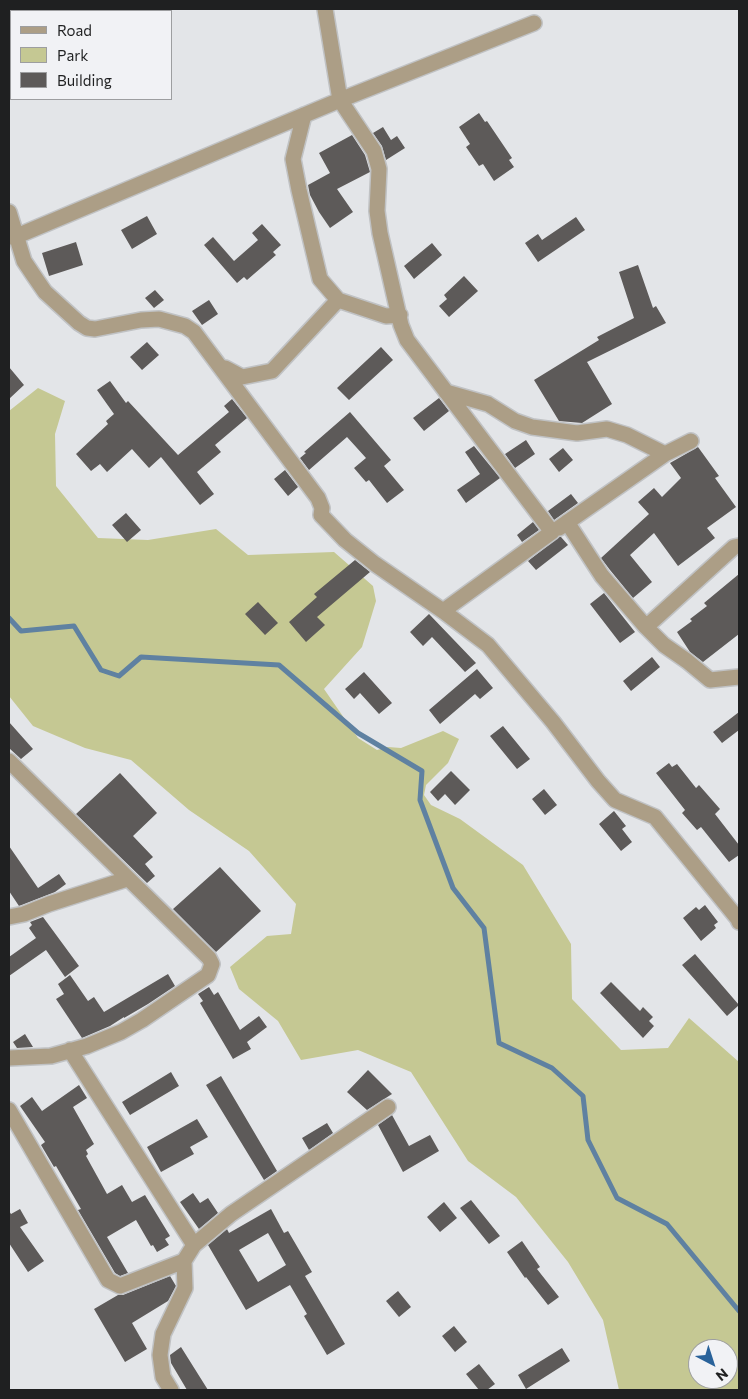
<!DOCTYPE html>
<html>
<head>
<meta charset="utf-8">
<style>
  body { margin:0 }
  #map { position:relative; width:748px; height:1399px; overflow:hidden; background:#e3e5e8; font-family:Commissioner,sans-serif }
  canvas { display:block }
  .frame { position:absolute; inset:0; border:10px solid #1f2021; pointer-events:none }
  .legend { position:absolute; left:10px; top:10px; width:162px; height:90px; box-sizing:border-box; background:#f1f2f5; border:1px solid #9d9ea0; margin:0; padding:6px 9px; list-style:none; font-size:15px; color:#1f2021 }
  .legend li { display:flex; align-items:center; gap:10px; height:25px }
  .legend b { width:25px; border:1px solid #9d9ea0 }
  .north { position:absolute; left:688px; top:1339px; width:50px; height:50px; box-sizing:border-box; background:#f1f2f5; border:1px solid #9d9ea0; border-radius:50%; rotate:140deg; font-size:14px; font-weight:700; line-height:20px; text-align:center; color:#1f2021 }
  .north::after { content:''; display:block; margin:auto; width:18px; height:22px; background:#29629a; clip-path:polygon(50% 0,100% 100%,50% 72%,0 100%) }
</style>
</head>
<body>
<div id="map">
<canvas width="748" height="1399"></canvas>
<div class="frame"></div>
<ul class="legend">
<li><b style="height:6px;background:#ac9e86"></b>Road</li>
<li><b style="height:14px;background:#c5c893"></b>Park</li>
<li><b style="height:14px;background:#5d5a59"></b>Building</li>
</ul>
<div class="north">N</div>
</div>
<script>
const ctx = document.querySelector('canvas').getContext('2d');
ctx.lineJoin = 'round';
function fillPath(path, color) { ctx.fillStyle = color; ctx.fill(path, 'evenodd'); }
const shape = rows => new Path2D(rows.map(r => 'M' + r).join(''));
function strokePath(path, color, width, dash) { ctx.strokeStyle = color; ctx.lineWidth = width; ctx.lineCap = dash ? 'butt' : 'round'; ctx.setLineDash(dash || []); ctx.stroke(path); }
fillPath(shape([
  [38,388,65,401,55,434,56,486,98,538,148,540,216,529,248,555,334,552,373,586,376,601,362,647,324,689,358,738,377,750,388,747,401,748,443,731,459,739,448,763,426,785,424,795,431,805,460,819,523,865,571,944,572,999,621,1050,668,1048,689,1018,739,1062,739,1390,619,1390,603,1320,568,1262,516,1197,468,1161,411,1072,358,1050,301,1060,278,1021,239,989,230,967,267,936,291,934,296,904,249,851,189,810,131,760,85,748,33,726,9,696,9,411],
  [698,1349,728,1349,728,1379,698,1379]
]), '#c5c893');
strokePath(shape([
  [9,618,21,631,74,626,101,670,119,676,141,657,279,665,358,733,422,771,420,800,453,888,484,928,499,1043,552,1068,583,1096,588,1140,617,1198,667,1224,739,1311]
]), '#5f81a1', 5);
fillPath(shape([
  [479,113,485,122,487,121,512,158,509,160,514,167,494,181,483,164,479,166,466,147,470,144,459,127],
  [383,127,391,140,397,136,405,148,386,160,382,146,373,133],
  [352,135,365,155,370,172,337,189,353,212,330,228,319,212,310,195,308,185,330,173,319,153],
  [147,216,157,234,132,249,121,230],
  [576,217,585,230,538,262,525,243,538,234,542,240],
  [262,224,281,245,273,252,276,255,247,280,244,277,237,283,204,245,213,237,234,261,258,240,252,233],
  [76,242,83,265,49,276,42,253],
  [432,243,442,255,414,279,404,266],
  [638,265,653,308,656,306,666,323,587,362,612,404,582,423,559,421,534,380,599,340,597,337,634,318,619,272],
  [464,276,478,291,449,317,439,306,447,299,444,295],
  [155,290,164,300,154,308,145,298],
  [209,300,218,314,202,325,192,311],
  [147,342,159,355,142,370,130,357],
  [381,347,393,360,349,400,337,388],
  [9,367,24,385,9,399],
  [110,381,126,403,128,401,178,455,229,412,224,406,232,399,247,418,215,445,221,452,197,472,214,494,200,505,161,457,149,468,132,449,107,472,100,464,91,471,76,454,108,424,106,421,114,414,97,390],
  [439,398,449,411,424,431,413,418],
  [350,412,391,460,384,466,404,490,387,503,369,480,366,482,354,468,366,458,347,437,309,470,300,458,306,453,304,452],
  [526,440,535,454,515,468,505,454],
  [474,446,500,478,466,503,457,490,480,474,465,452],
  [698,447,719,476,715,478,736,507,707,528,715,538,678,566,654,533,630,555,652,582,633,598,610,570,601,558,649,514,638,502,654,488,662,497,681,478,670,463],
  [563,448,573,460,559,472,549,459],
  [285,470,298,487,288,496,274,479],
  [571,494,578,503,554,520,548,511],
  [126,513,141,530,127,542,112,525],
  [533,522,539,530,522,542,517,535],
  [559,537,561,537,568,545,536,570,528,561],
  [355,560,370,572,317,617,325,625,306,642,289,622,317,597,314,594],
  [739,574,739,634,703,662,690,652,677,632,692,621,690,619,707,606,704,603],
  [604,593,635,632,620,643,590,604],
  [258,602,278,623,265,635,245,614],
  [429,614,476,663,465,672,432,637,423,646,410,632],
  [652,657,660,667,631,691,623,681],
  [477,669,493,688,480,699,475,694,440,724,429,710],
  [364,672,392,703,379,714,360,693,354,699,345,689],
  [739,712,739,730,722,743,713,732],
  [9,722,33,749,21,759,9,748],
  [503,726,530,759,517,769,490,736],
  [669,763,672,767,677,764,696,788,699,785,720,809,715,814,739,845,739,855,729,862,701,827,697,830,682,813,685,810,656,773],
  [451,771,470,790,455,805,445,794,438,801,430,792],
  [120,773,157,813,133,836,153,857,145,864,155,876,147,883,76,814],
  [544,789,557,805,545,815,532,799],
  [614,811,626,826,622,829,632,842,621,851,599,824],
  [9,846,38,888,59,874,66,884,55,892,19,906,9,891],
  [220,867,261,911,216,952,173,909],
  [705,905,718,922,714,925,716,928,701,941,683,918,696,907,699,910],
  [43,917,79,966,65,977,46,950,9,976,9,957,36,938,29,928,32,925,30,922],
  [695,954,739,1005,727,1016,682,965],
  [168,974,175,986,148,1004,124,1018,124,1017,110,1026,82,1038,56,999,64,994,58,984,70,975,88,1001,94,997,104,1012],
  [611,982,640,1011,643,1007,653,1017,649,1021,654,1026,643,1038,600,993],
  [209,987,214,995,218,992,240,1030,259,1016,267,1027,247,1042,251,1049,233,1059,200,1003,203,1001,198,994],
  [25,1034,33,1047,17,1048,13,1042],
  [368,1070,392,1094,367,1110,347,1092],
  [171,1072,179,1086,130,1115,122,1102],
  [221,1076,277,1171,264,1180,206,1085],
  [79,1085,87,1098,73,1107,94,1144,86,1150,88,1154,86,1156,107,1194,122,1185,132,1202,145,1195,170,1236,165,1239,169,1245,157,1252,153,1245,151,1246,136,1220,107,1237,128,1273,120,1276,115,1273,78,1210,81,1209,56,1166,54,1167,41,1145,45,1142,20,1106,32,1097,42,1111],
  [392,1115,409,1146,430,1135,439,1151,403,1172,378,1125],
  [197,1119,208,1137,190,1147,194,1154,161,1172,147,1147],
  [327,1123,333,1133,309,1150,302,1138],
  [193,1193,200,1203,208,1198,218,1213,199,1229,180,1202],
  [471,1200,500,1236,489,1244,460,1208],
  [444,1202,457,1218,440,1232,427,1217],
  [20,1209,28,1223,20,1227,44,1261,28,1272,9,1243,9,1211,11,1214],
  [271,1209,284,1233,288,1231,312,1272,305,1276,345,1344,327,1355,304,1316,307,1314,290,1285,246,1310,208,1245,227,1229,229,1233],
  [268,1233,286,1265,258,1282,239,1250],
  [522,1241,540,1267,537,1269,559,1297,548,1305,526,1277,525,1278,507,1252],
  [170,1276,176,1286,168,1301,132,1323,147,1349,125,1362,94,1309,118,1295,123,1295],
  [398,1291,411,1307,399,1317,386,1301],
  [454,1326,467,1342,455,1352,442,1336],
  [181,1347,208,1390,187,1390,171,1363,170,1355],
  [562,1348,570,1361,526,1389,518,1375],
  [479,1364,495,1384,487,1390,479,1390,466,1374]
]), '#5d5a59');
const minor = shape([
  [325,9,340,100,374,151,379,169,377,211,380,233,401,325,407,340,552,532,443,611],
  [304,115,293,159,299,190,320,279,338,300],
  [9,212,24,261,34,276,45,292,79,323,87,328,95,329,141,320,159,319,185,326,194,332,318,498,322,508,321,515,345,540,375,564,443,611,488,645,553,722,598,781,615,800,655,817,738,919,739,922],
  [9,237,17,236,340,100,534,23],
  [225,368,242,377,272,371,338,300,386,316,400,315],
  [446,392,488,404,515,421,532,427,577,433,607,429,627,435,665,454],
  [567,522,602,576,646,627,664,645,687,661,710,680,739,677],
  [559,528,665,454,691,441],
  [646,627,734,547,739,546],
  [9,761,209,958,212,964,208,975,142,1020,121,1032,87,1046,51,1056,9,1058],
  [9,917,24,914,49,904,127,879],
  [70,1050,194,1245],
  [9,1110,108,1280,120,1286,184,1261],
  [171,1390,163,1377,160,1355,163,1334,185,1288,184,1261,194,1245,231,1214,388,1107]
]);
strokePath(minor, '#c0c2c4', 18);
strokePath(minor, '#ac9e86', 15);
</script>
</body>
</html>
